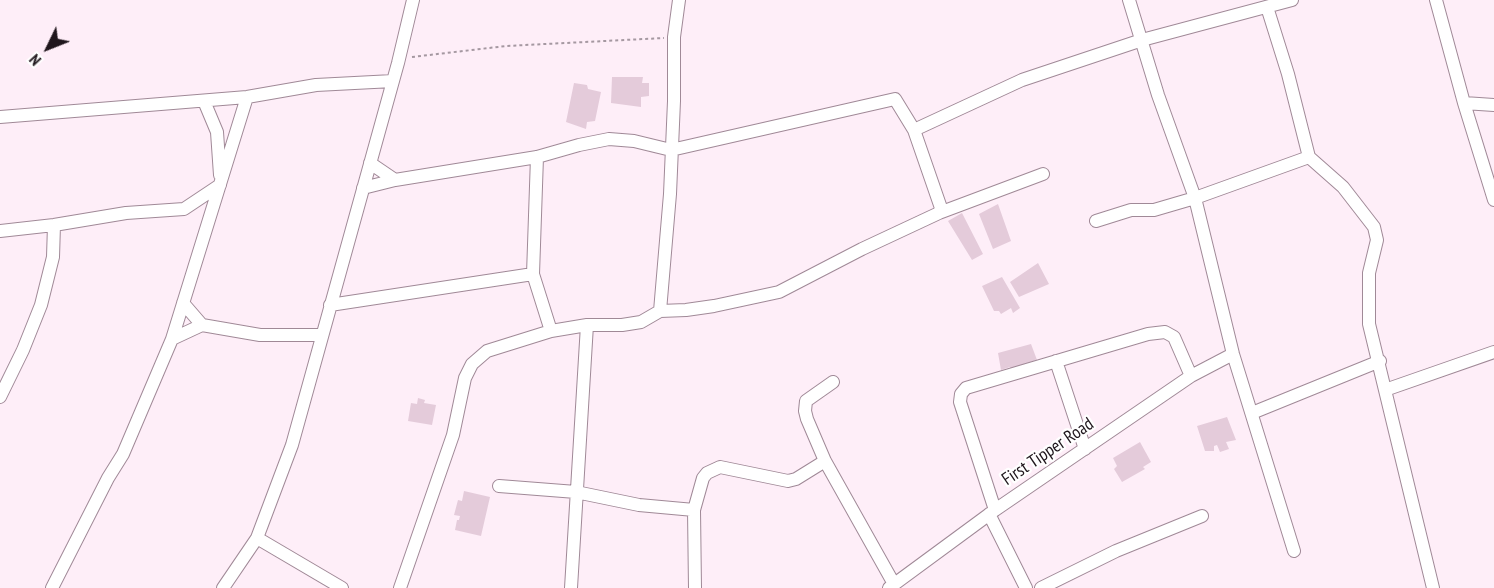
<!DOCTYPE html>
<html>
<head>
<meta charset="utf-8">
<style>
  body { margin:0 }
  #map { position:relative; width:1494px; height:588px; overflow:hidden; background:#feeef8; font-family:"PT Sans Narrow",sans-serif }
  canvas { display:block }
  .north { position:absolute; left:18px; top:18px; width:60px; height:60px; -webkit-text-stroke:4px #fff; paint-order:stroke; rotate:227deg; font-size:16px; font-weight:700; line-height:24px; text-align:center; color:#1f161c }
  .north::after { content:''; display:block; margin:auto; width:21px; height:27px; background:#1f161c; clip-path:polygon(50% 0,100% 100%,50% 72%,0 100%) }
</style>
</head>
<body>
<div id="map">
<canvas width="1494" height="588"></canvas>
<div class="north">N</div>
</div>
<script>
const ctx = document.querySelector('canvas').getContext('2d');
ctx.lineJoin = 'round';
function fillPath(path, color) { ctx.fillStyle = color; ctx.fill(path, 'evenodd'); }
const shape = rows => new Path2D(rows.map(r => 'M' + r).join(''));
function strokePath(path, color, width, dash) { ctx.strokeStyle = color; ctx.lineWidth = width; ctx.lineCap = dash ? 'butt' : 'round'; ctx.setLineDash(dash || []); ctx.stroke(path); }
function drawText(font, color, halo, rows, align = 'center') {
  ctx.font = font + ' "PT Sans Narrow",sans-serif'; ctx.lineWidth = 4.5; ctx.setLineDash([]); ctx.textBaseline = 'middle'; ctx.strokeStyle = halo; ctx.fillStyle = color; for (const [text, x, y, turn = 0] of rows) {
    ctx.save(); ctx.translate(x, y); ctx.rotate((+turn || 0) * Math.PI / 180); ctx.textAlign = isNaN(turn) ? turn : align; if (halo) ctx.strokeText(text, 0, 0); ctx.fillText(text, 0, 0); ctx.restore();
  }
}
fillPath(shape([
  [612,77,643,77,642,83,649,83,649,96,641,97,641,107,611,103],
  [574,83,587,85,588,89,601,92,595,121,587,122,586,129,566,122],
  [998,204,1011,241,993,249,979,214],
  [962,213,983,254,972,260,948,221],
  [1038,263,1049,284,1019,297,1010,282],
  [1002,277,1020,308,1013,313,1011,308,1001,314,999,311,994,311,982,286],
  [1031,344,1037,360,1024,364,1012,372,1010,367,1001,370,998,353],
  [418,398,425,400,424,403,436,405,432,425,408,421,411,403,417,404],
  [1227,417,1236,440,1226,442,1229,449,1220,452,1217,445,1214,446,1214,451,1205,451,1197,426],
  [1140,442,1151,462,1143,467,1145,469,1122,482,1114,469,1117,466,1113,458],
  [464,491,490,497,481,536,455,530,457,520,459,520,460,516,454,515,458,500,462,501]
]), '#e4cbda');
const street = shape([
  [1129,0,1158,95,1195,198,1233,354,1294,551],
  [1436,0,1464,103,1494,200],
  [1267,7,1288,74,1309,157,1343,187,1374,227,1377,240,1369,273,1369,324,1433,588],
  [204,101,217,132,220,175],
  [1464,103,1494,105],
  [0,117,247,97,316,85,393,81],
  [914,130,1022,80,1142,40,1292,0],
  [537,157,533,274,551,331],
  [370,163,395,180],
  [363,188,395,180,537,157,579,145,609,139,634,141,671,150,895,99,914,130,941,208,939,213,862,249,779,292,714,306,686,310,660,311,641,322,622,325,587,325,551,331,487,351,472,364,465,378,453,435,400,588],
  [939,213,1043,174],
  [1096,221,1131,210,1154,210,1195,198,1309,157],
  [0,231,54,225,126,213,184,209,220,185],
  [183,303,202,325],
  [330,305,533,274],
  [660,311,670,194,674,101,674,37,679,0],
  [172,339,202,325,260,335,322,335],
  [1056,361,1085,449],
  [833,382,806,401,805,411,807,419,825,461,894,584],
  [1385,390,1494,352],
  [0,397,23,350,41,305,53,257,54,225],
  [1252,413,1380,361],
  [499,486,576,492,639,505,694,510],
  [995,510,960,402,961,394,966,388,1148,334,1165,332,1174,337,1191,376],
  [989,514,1026,588],
  [257,538,342,588],
  [52,588,108,478,123,454,172,339,247,97],
  [223,588,257,538,292,445,398,63,413,0],
  [571,588,587,325],
  [695,588,694,510,703,478,707,473,720,467,788,481,796,479,825,461],
  [889,588,995,510,1191,376,1233,354],
  [1041,588,1116,551,1202,516]
]);
strokePath(street, '#a08997', 14);
strokePath(shape([
  [412,57,506,46,664,38]
]), '#a598a1', 2, [3, 3]);
strokePath(street, '#fff', 12);
drawText('18px', '#1f161c', '#fff', [
  ["First Tipper Road",1048,452,-34]
]);
</script>
</body>
</html>
